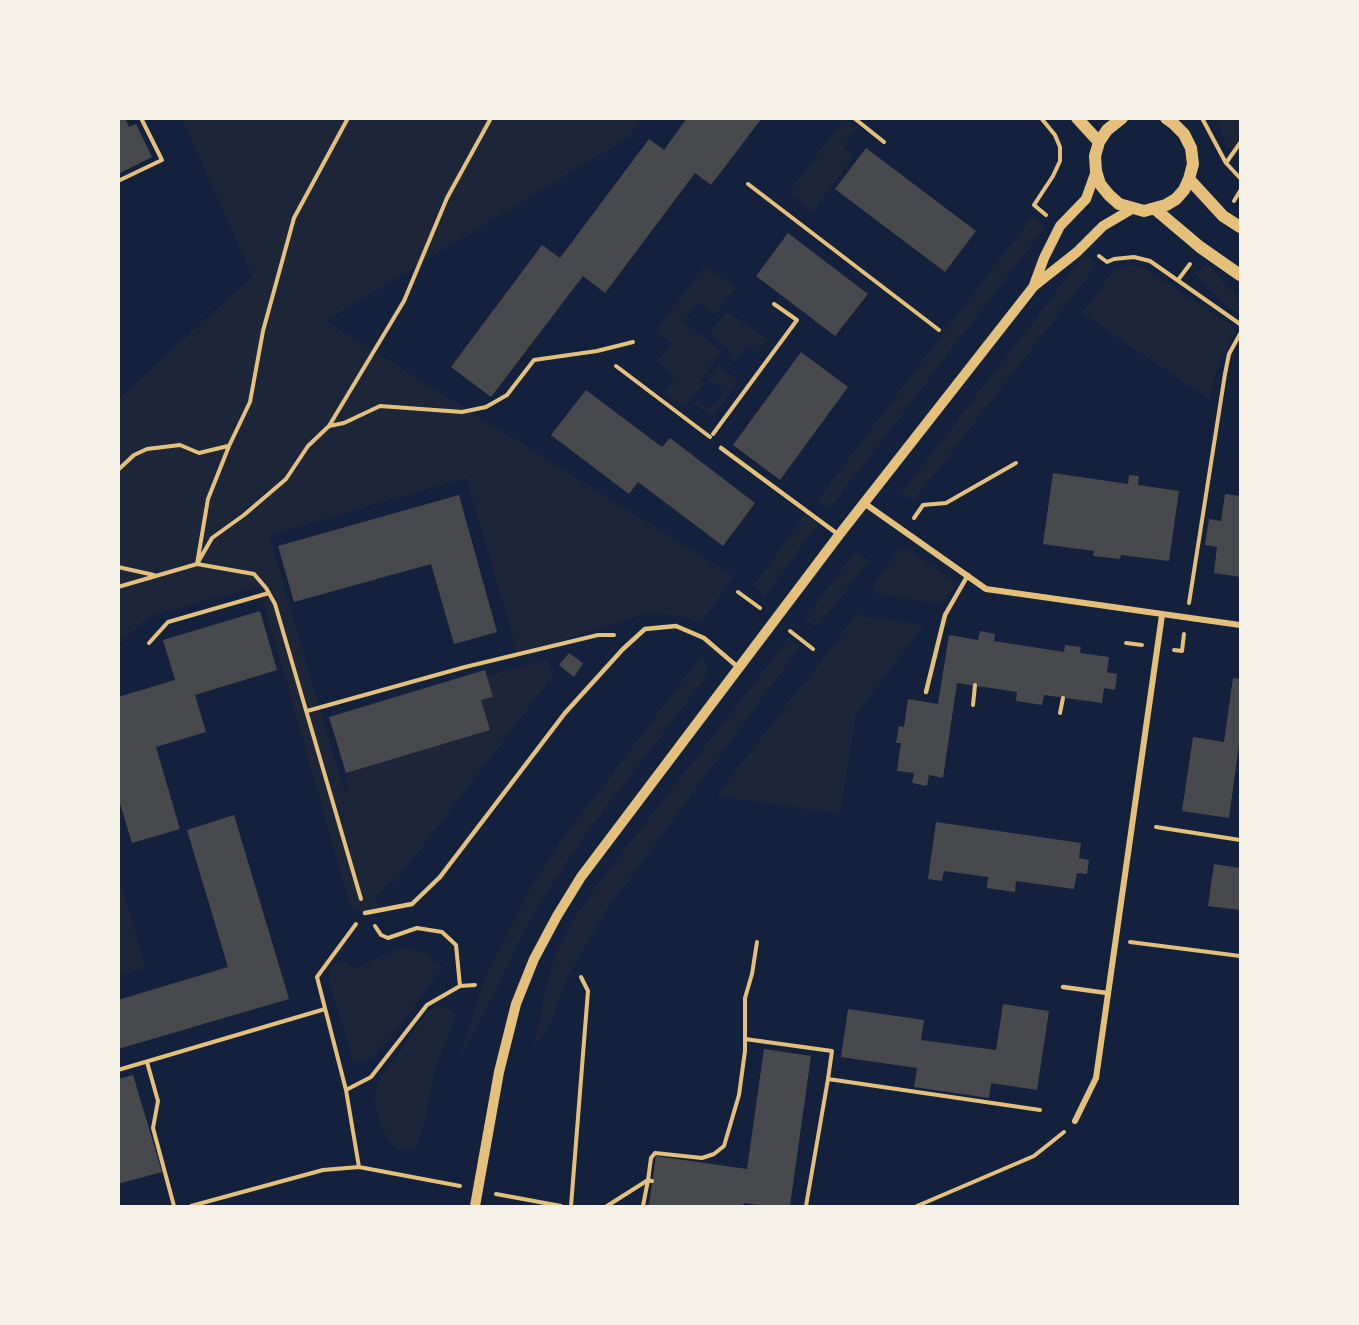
<!DOCTYPE html>
<html>
<head>
<meta charset="utf-8">
<style>
  body { margin:0 }
  #map { position:relative; width:1359px; height:1325px; overflow:hidden; background:#14213d; font-family:"Work Sans",sans-serif }
  canvas { display:block }
  .frame { position:absolute; inset:0; border:120px solid #f6f1e7; pointer-events:none }
</style>
</head>
<body>
<div id="map">
<canvas width="1359" height="1325"></canvas>
<div class="frame"></div>
</div>
<script>
const ctx = document.querySelector('canvas').getContext('2d');
ctx.lineJoin = 'round';
function fillPath(path, color) { ctx.fillStyle = color; ctx.fill(path, 'evenodd'); }
const shape = rows => new Path2D(rows.map(r => 'M' + r).join(''));
function strokePath(path, color, width, dash) { ctx.strokeStyle = color; ctx.lineWidth = width; ctx.lineCap = dash ? 'butt' : 'round'; ctx.setLineDash(dash || []); ctx.stroke(path); }
fillPath(shape([
  [182,119,642,119,629,137,326,321,735,577,701,623,678,616,648,613,518,654,466,478,269,535,344,791,349,790,346,773,490,730,481,700,493,697,487,676,547,659,553,676,398,879,394,883,391,881,376,898,381,910,365,913,350,906,259,586,150,616,119,644,119,398,252,276],
  [844,119,858,127,843,147,854,156,813,212,788,193],
  [1215,119,1240,119,1240,157,1227,146],
  [1032,216,1046,226,830,509,817,500],
  [1084,255,1097,265,914,501,901,493],
  [1207,263,1240,301,1240,315,1216,296,1195,273],
  [1131,264,1142,267,1230,324,1235,332,1217,367,1209,400,1082,313,1114,270],
  [705,265,736,288,715,315,698,303,683,322,722,351,701,379,705,383,685,408,664,392,675,376,657,362,671,344,655,331],
  [727,311,768,339,757,353,747,346,731,366,729,365,733,360,727,355,730,351,709,334],
  [718,365,739,382,712,417,695,404,698,400,710,409,724,391,708,379],
  [806,513,819,523,766,596,753,586],
  [904,547,957,583,941,604,877,594,874,590,874,584,897,551],
  [856,551,869,561,817,628,804,618],
  [856,615,924,625,856,715,840,814,716,796],
  [789,638,800,647,608,909,567,978,549,1027,534,1047,546,986,556,953,571,923,597,885],
  [702,655,708,671,703,681,590,829,545,895,525,930,497,989,457,1066,483,982,531,887,556,847],
  [118,874,146,968,119,976,118,976],
  [401,947,426,952,443,967,400,1026,374,1056,364,1062,353,1061,328,978,330,966,342,960,355,969],
  [435,1007,445,1007,454,1011,456,1017,435,1069,424,1126,416,1148,408,1150,396,1149,388,1140,379,1119,375,1101,377,1083,421,1021,430,1010]
]), '#1d2539');
fillPath(shape([
  [118,118,125,118,129,127,136,124,152,157,118,174],
  [687,118,762,118,711,185,695,173,605,293,583,276,491,397,451,367,542,245,560,258,649,139,664,150],
  [866,148,976,231,945,272,835,189],
  [788,233,868,294,835,336,756,276],
  [801,352,848,387,780,480,733,445],
  [586,390,662,447,670,438,755,503,723,546,638,482,629,494,551,435],
  [1053,473,1128,484,1129,475,1139,476,1138,485,1179,491,1169,561,1121,555,1120,559,1093,556,1094,551,1043,544],
  [1225,494,1240,496,1240,577,1214,573,1217,547,1205,545,1209,519,1221,521],
  [459,495,497,632,454,644,431,564,294,602,278,546],
  [260,611,277,670,195,695,206,732,156,747,180,829,132,843,118,797,118,697,175,680,163,640],
  [980,631,995,634,994,641,1064,652,1065,645,1081,647,1080,653,1109,657,1107,672,1117,674,1115,690,1104,688,1102,703,1044,695,1042,705,1016,701,1017,692,957,683,943,778,929,775,927,786,912,783,914,773,897,771,901,743,896,743,899,726,904,727,908,699,938,704,949,635,978,640],
  [569,653,583,663,574,677,559,665],
  [485,670,493,697,481,700,490,730,346,773,329,717],
  [1233,678,1240,679,1240,737,1229,818,1182,811,1193,737,1224,742],
  [234,815,289,999,118,1049,118,1000,228,967,187,830],
  [936,822,1081,843,1079,858,1089,860,1087,874,1077,873,1074,889,1016,881,1015,892,987,888,988,877,944,871,942,881,928,879],
  [1214,864,1240,868,1240,910,1208,906],
  [1003,1004,1049,1011,1037,1090,991,1083,989,1098,914,1087,917,1068,841,1057,848,1009,924,1020,921,1040,996,1050],
  [764,1049,811,1056,790,1206,766,1206,744,1203,743,1206,649,1205,656,1156,747,1169],
  [133,1075,162,1172,118,1184,118,1079]
]), '#48494c');
strokePath(shape([
  [854,118,884,142],
  [1041,118,1055,135,1060,147,1060,161,1053,176,1034,205,1046,215],
  [1202,118,1226,163,1240,178],
  [1226,163,1240,143],
  [118,181,162,160,141,118],
  [748,184,939,330],
  [1234,201,1240,191],
  [1099,256,1107,262,1114,259,1134,257,1150,261,1240,324],
  [1178,280,1190,264],
  [616,366,710,437],
  [329,426,404,301,447,198,491,118],
  [713,434,797,320,774,304],
  [118,470,134,455,147,449,180,445,199,453,228,446],
  [914,518,923,505,946,503,1016,463],
  [118,567,154,575],
  [118,587,197,564,208,499,229,446,250,402,263,331,294,218,348,118],
  [738,592,760,608],
  [1189,603,1225,374,1229,354,1240,334],
  [790,631,813,649],
  [149,643,168,622,269,593],
  [1126,643,1142,645],
  [1174,650,1182,651,1184,634],
  [973,705,975,685],
  [307,711,465,667,598,635,614,635],
  [1060,713,1063,698],
  [1156,827,1240,840],
  [361,899,275,604,266,588,254,574,197,564,212,538,244,515,286,479,308,446,329,426,344,423,380,406,462,412,486,407,507,395,534,360,597,351,633,342],
  [356,924,317,977,346,1090,359,1167],
  [375,926,381,935,388,938,417,928,442,932,456,945,460,986],
  [1130,942,1240,956],
  [745,1039,832,1051,828,1079,1040,1110],
  [147,1062,158,1101,153,1128,174,1206],
  [118,1070,325,1009],
  [346,1090,371,1077,427,1005,460,986,475,985],
  [496,1194,561,1206],
  [191,1206,323,1170,359,1167,460,1186],
  [571,1206,588,991,581,977],
  [607,1206,648,1180,651,1158,655,1153,702,1158,714,1154,724,1146,739,1095,745,1051,745,998,752,974,757,942],
  [643,1206,648,1180,652,1181],
  [806,1206,828,1079],
  [917,1206,1034,1156,1064,1132]
]), '#e5c07b', 4);
strokePath(shape([
  [721,448,839,535],
  [926,692,945,615,968,575],
  [365,913,412,904,440,877,565,713,623,649,645,629,676,626,704,638,739,668],
  [1063,987,1107,993]
]), '#e5c07b', 4.5);
strokePath(shape([
  [864,503,986,589,1240,625],
  [1075,1121,1096,1078,1162,615]
]), '#e5c07b', 6);
strokePath(shape([
  [1034,285,1044,258,1060,226,1086,199,1096,171],
  [475,1206,499,1072,516,1004,534,959,557,916,581,877,839,535,1034,286,1077,252,1103,226,1132,209]
]), '#e5c07b', 10);
strokePath(shape([
  [1077,118,1099,142],
  [1122,118,1107,130,1099,142,1095,156,1096,171,1100,184,1109,195,1119,204,1144,211,1166,205,1176,199,1184,190,1189,179,1193,164,1191,148,1184,134,1173,123,1166,118],
  [1189,179,1223,216,1240,227],
  [1155,209,1200,247,1240,275]
]), '#e5c07b', 12);
</script>
</body>
</html>
